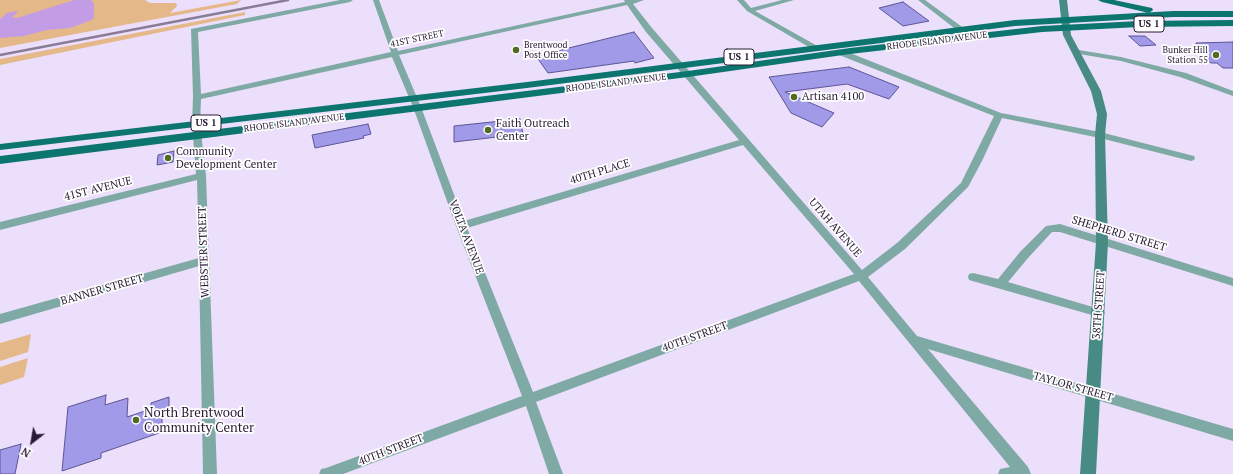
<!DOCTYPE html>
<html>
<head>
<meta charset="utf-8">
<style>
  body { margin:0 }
  #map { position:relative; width:1233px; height:474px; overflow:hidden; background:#ecdffb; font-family:"PT Serif",serif }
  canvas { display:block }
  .north { position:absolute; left:12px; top:422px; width:40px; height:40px; -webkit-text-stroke:3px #fff; paint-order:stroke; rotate:211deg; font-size:11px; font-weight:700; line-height:16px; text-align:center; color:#281a34 }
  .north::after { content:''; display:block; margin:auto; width:14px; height:18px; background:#281a34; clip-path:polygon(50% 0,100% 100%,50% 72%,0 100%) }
</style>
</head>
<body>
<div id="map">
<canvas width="1233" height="474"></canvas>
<div class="north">N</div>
</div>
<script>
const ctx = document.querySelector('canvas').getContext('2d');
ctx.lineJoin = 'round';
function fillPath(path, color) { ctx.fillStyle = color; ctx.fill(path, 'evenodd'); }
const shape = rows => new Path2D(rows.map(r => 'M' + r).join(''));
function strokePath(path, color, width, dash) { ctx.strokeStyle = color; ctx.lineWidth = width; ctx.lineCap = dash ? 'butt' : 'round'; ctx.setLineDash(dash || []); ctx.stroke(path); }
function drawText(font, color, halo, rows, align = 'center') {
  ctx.font = font + ' "PT Serif",serif'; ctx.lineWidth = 3.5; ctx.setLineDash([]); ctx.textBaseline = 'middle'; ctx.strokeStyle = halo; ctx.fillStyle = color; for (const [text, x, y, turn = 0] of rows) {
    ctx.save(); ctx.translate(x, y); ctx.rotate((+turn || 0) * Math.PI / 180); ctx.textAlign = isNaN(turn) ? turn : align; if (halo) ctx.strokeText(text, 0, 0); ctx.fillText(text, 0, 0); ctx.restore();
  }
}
fillPath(shape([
  [0,0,145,0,150,3,176,3,177,6,170,13,241,0,237,4,0,48],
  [245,12,245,15,0,65,0,59],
  [31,334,28,352,0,361,0,343],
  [28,358,24,377,0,385,0,367]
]), '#e5b88a');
fillPath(shape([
  [74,0,91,0,94,3,94,17,92,20,70,28,47,30,24,36,0,38,0,19,7,13,16,11,18,12,12,17,17,18]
]), '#c39ce6');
const building = shape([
  [903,2,929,21,903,26,879,8,903,2],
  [634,32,654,58,635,63,634,61,548,73,536,56,634,32],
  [1129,36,1145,36,1156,45,1140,46,1129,36],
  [1233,42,1233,68,1223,68,1217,63,1211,63,1196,51,1196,43,1233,42],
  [849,67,899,87,889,99,847,84,785,92,834,113,822,127,791,113,769,77,849,67],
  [520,119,523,134,454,142,454,126,520,119],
  [368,124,371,134,363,136,364,138,315,148,312,135,368,124],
  [174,151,173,162,157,165,158,155,174,151],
  [106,395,105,405,128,398,127,417,151,409,151,403,169,397,169,414,162,416,162,432,101,453,101,458,62,471,68,407,106,395],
  [21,444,15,474,0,474,0,450,21,444]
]);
fillPath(building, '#a19ae8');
strokePath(building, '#5c5494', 1);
fillPath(shape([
  [340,0,353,0,350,2,198,32,201,94,391,52,373,0,379,0,398,51,625,2,624,0,644,0,633,4,652,28,862,270,897,243,961,183,994,116,839,55,839,51,845,51,1001,113,1100,132,1194,156,1195,158,1194,160,1191,161,1100,138,1002,118,982,161,968,187,905,249,868,277,917,336,1233,429,1233,441,928,349,1028,467,1031,474,998,474,1000,469,1010,467,859,281,536,402,563,474,549,474,526,406,343,474,319,474,321,469,326,468,522,396,456,226,413,107,392,57,201,99,200,124,206,176,217,474,203,474,199,266,0,324,0,314,199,258,197,180,0,230,0,222,196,174,192,124,193,97,191,29,340,0],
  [627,5,646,32,739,140,464,221,421,107,399,55,627,5],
  [743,145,854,274,533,392,467,228,743,145],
  [737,0,744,0,751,8,782,0,794,0,755,11,821,48,820,50,814,50,747,11,737,0],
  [918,0,925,0,965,29,964,31,958,31,918,0],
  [1073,49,1121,57,1186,73,1233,91,1233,96,1180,77,1121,61,1073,53,1073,49],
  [1060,224,1233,278,1233,286,1060,232,1052,232,1028,258,1008,282,1103,310,1105,313,1103,316,1099,317,969,280,968,277,969,274,973,273,998,279,1020,252,1046,226,1060,224]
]), '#7fa9a4');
fillPath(shape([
  [1059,0,1067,0,1071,35,1101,91,1107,114,1105,135,1108,242,1096,474,1080,474,1096,242,1095,135,1097,114,1091,91,1063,35,1059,0]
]), '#488b85');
fillPath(shape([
  [1098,0,1114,0,1152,8,1153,10,1149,13,1102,2,1098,0],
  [1173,11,1233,11,1233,17,1173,17,1015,26,527,88,0,150,0,144,527,82,1015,20,1173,11],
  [1233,20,1233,26,1139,27,1042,32,850,54,688,77,0,164,0,156,688,71,850,48,1042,26,1139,21,1233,20]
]), '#0b756e');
strokePath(shape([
  [0,55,288,0]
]), '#897c97', 2.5);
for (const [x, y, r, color] of [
  [516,50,4,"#4e6b1f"],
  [1216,55,4,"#4e6b1f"],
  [794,97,4,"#4e6b1f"],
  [488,130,4,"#4e6b1f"],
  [168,158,4,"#4e6b1f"],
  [136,420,4,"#4e6b1f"]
]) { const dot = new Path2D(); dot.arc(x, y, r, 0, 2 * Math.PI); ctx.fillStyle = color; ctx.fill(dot); strokePath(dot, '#fff', 1.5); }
drawText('9px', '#281a34', '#fff', [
  ["41ST STREET",417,39,-12],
  ["RHODE ISLAND AVENUE",937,41,-7],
  ["RHODE ISLAND AVENUE",616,83,-7],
  ["RHODE ISLAND AVENUE",294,123,-7]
]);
drawText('9px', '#281a34', '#fff', [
  ["Brentwood",524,45],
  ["Post Office",524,55],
  ["Bunker Hill",1208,50,"right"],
  ["Station 55",1208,60,"right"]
], 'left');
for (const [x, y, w] of [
  [1149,24,30],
  [739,57,30],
  [206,123,30]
]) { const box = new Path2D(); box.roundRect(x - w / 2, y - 8, w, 16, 3); ctx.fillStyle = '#fff'; ctx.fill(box); strokePath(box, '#281a34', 1); }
drawText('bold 10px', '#281a34', null, [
  ["US 1",1149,24],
  ["US 1",739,57],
  ["US 1",206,123]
]);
drawText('11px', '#281a34', '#fff', [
  ["Artisan 4100",802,97],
  ["Faith Outreach",496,124],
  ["Center",496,137],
  ["Community",176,152],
  ["Development Center",176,165]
], 'left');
drawText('11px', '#281a34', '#fff', [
  ["40TH PLACE",600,172,-17],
  ["41ST AVENUE",98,189,-14],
  ["UTAH AVENUE",835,228,49],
  ["SHEPHERD STREET",1119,234,17],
  ["VOLTA AVENUE",466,237,69],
  ["WEBSTER STREET",204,252,-92],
  ["BANNER STREET",102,290,-16],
  ["38TH STREET",1099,305,-86],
  ["40TH STREET",695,337,-20],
  ["TAYLOR STREET",1073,387,16],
  ["40TH STREET",391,450,-21]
]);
drawText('13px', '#281a34', '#fff', [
  ["North Brentwood",144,413],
  ["Community Center",144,428]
], 'left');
</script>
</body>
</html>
